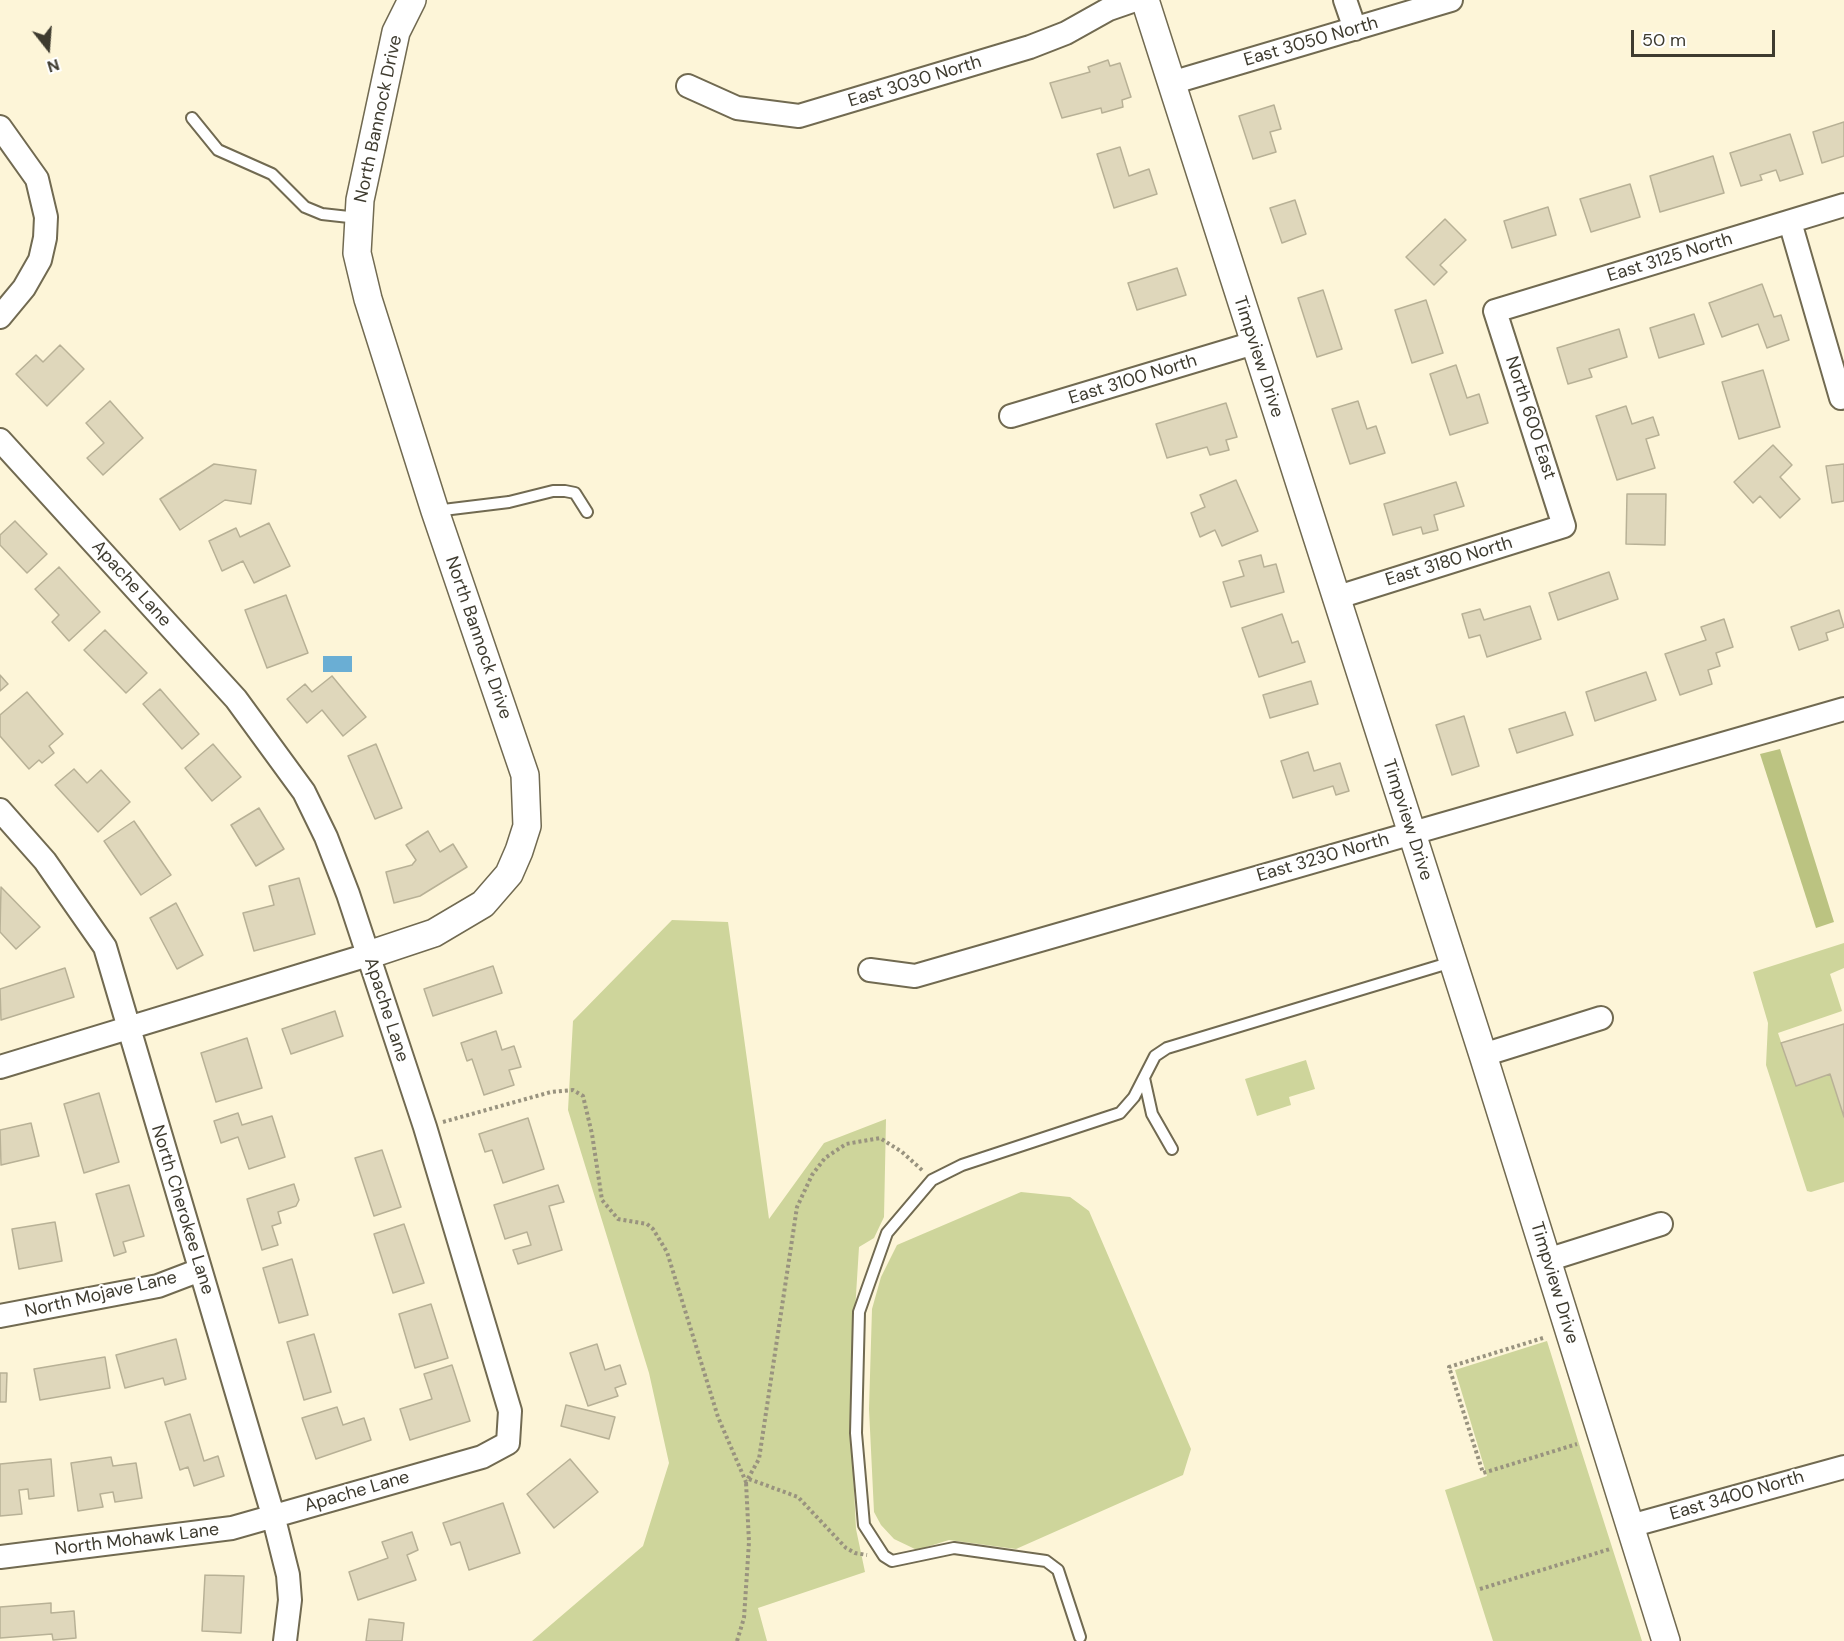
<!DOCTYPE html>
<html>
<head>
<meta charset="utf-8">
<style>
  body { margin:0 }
  #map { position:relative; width:1844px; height:1641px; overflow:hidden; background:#fdf5d8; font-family:"DM Sans",sans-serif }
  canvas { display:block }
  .north { position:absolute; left:18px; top:18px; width:60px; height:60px; -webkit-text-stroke:4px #fff; paint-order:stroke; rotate:163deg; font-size:16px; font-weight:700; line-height:24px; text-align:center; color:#3e3b2f }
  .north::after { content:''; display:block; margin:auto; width:21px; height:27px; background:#3e3b2f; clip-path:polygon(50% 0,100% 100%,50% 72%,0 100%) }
  .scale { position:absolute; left:1631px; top:30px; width:144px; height:27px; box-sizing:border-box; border:3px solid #3e3b2f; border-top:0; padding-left:8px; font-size:18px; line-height:21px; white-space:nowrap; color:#3e3b2f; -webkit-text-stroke:4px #fff; paint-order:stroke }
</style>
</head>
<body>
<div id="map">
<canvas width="1844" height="1641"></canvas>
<div class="north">N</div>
<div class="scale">50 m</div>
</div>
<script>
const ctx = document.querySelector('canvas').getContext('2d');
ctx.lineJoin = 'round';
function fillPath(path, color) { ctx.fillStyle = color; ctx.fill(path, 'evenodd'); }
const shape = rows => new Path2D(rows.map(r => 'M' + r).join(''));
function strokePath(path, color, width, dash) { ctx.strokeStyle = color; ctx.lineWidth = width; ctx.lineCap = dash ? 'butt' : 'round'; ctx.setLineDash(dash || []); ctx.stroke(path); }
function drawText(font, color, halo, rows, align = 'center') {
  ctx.font = font + ' "DM Sans",sans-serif'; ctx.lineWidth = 4.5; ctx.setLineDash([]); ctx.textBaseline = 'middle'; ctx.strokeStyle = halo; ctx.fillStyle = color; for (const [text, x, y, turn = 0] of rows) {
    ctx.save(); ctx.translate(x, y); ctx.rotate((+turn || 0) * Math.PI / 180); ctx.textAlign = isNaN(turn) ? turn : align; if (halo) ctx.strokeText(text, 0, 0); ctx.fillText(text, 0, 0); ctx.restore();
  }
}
fillPath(shape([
  [672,920,728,922,769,1219,824,1143,886,1119,884,1217,874,1238,859,1247,855,1311,851,1431,856,1529,865,1572,758,1608,767,1641,532,1641,643,1546,669,1463,649,1373,568,1110,573,1021],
  [1844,943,1844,968,1830,974,1842,1011,1778,1033,1796,1086,1830,1074,1844,1117,1844,1182,1811,1192,1807,1191,1766,1065,1768,1023,1753,972],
  [1306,1060,1315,1089,1289,1097,1291,1105,1257,1116,1245,1079],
  [1021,1192,1070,1197,1089,1211,1191,1449,1183,1475,1016,1549,949,1540,917,1550,894,1539,881,1525,874,1512,869,1409,872,1309,881,1277,897,1245],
  [1547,1341,1580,1447,1642,1641,1493,1641,1445,1490,1487,1476,1455,1370]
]), '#ced59b');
fillPath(shape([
  [1780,749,1834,922,1816,928,1760,754]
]), '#bbc381');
fillPath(shape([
  [323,656,352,656,352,672,323,672]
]), '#6aaed4');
const building = shape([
  [1108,60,1110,66,1120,63,1131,97,1122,100,1123,107,1102,113,1101,108,1062,118,1050,83,1090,72,1088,67,1108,60],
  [1274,105,1281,129,1270,132,1276,152,1253,159,1239,116,1274,105],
  [1844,122,1844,156,1822,163,1813,132,1844,122],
  [1790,134,1803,174,1780,181,1776,170,1760,175,1762,180,1741,186,1730,153,1790,134],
  [1120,147,1129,176,1149,169,1157,194,1114,208,1097,154,1120,147],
  [1713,156,1724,193,1660,212,1650,176,1713,156],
  [1630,184,1640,217,1591,232,1580,199,1630,184],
  [1295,200,1306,234,1282,243,1270,208,1295,200],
  [1548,207,1556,235,1512,248,1504,221,1548,207],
  [1445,219,1466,240,1440,265,1447,272,1434,285,1406,257,1445,219],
  [1177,268,1186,295,1137,310,1128,283,1177,268],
  [1762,284,1774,317,1781,315,1789,340,1767,348,1758,324,1722,337,1709,303,1762,284],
  [1323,290,1342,349,1317,357,1298,298,1323,290],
  [1426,300,1443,353,1412,363,1395,310,1426,300],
  [1694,314,1704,344,1659,358,1650,328,1694,314],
  [1619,329,1627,357,1589,369,1592,377,1568,384,1557,348,1619,329],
  [60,345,84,369,47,406,16,374,36,355,43,362,60,345],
  [1456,365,1467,398,1479,394,1488,423,1450,435,1430,374,1456,365],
  [1763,370,1780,427,1739,439,1722,382,1763,370],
  [110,401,143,438,103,475,87,458,104,443,86,423,110,401],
  [1358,401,1367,429,1376,426,1385,453,1350,464,1332,409,1358,401],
  [1226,403,1237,437,1226,440,1229,450,1210,455,1207,447,1167,458,1156,424,1226,403],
  [1626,406,1632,424,1653,417,1659,435,1646,439,1655,468,1617,480,1596,416,1626,406],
  [1773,445,1792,465,1780,477,1800,499,1780,518,1760,496,1753,503,1734,482,1773,445],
  [214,464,256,470,251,504,225,500,180,530,160,499,214,464],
  [1844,464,1844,501,1832,503,1826,466,1844,464],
  [1236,480,1258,531,1222,546,1215,530,1200,537,1191,513,1205,507,1200,495,1236,480],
  [1456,482,1464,506,1434,515,1438,530,1423,534,1421,527,1393,535,1384,504,1456,482],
  [1627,494,1666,494,1665,545,1626,544,1627,494],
  [15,521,47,554,27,573,0,545,0,535,15,521],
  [269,523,290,566,254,583,243,561,222,571,209,541,236,528,240,537,269,523],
  [1261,555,1264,567,1276,564,1284,592,1231,607,1223,582,1244,576,1239,561,1261,555],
  [59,567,100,612,69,641,52,622,59,615,35,589,59,567],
  [1609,572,1618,599,1558,620,1549,593,1609,572],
  [286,595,308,653,267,668,245,610,286,595],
  [1530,606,1541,639,1487,657,1480,635,1469,638,1462,614,1480,609,1484,620,1530,606],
  [1839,610,1844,627,1826,633,1828,640,1799,650,1791,627,1839,610],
  [1282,614,1292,643,1298,641,1305,662,1259,677,1242,628,1282,614],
  [1724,619,1733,647,1716,653,1720,666,1708,670,1712,684,1680,695,1665,654,1706,640,1701,627,1724,619],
  [105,630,147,673,126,693,84,650,105,630],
  [1646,672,1656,700,1595,721,1586,692,1646,672],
  [0,675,8,684,0,691,0,675],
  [332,676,366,717,343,736,322,710,307,723,287,699,305,684,312,692,332,676],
  [1311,681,1318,704,1270,718,1263,695,1311,681],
  [160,689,199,734,182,749,143,704,160,689],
  [27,692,63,734,49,746,54,753,42,763,39,760,29,769,0,736,0,715,27,692],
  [1565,712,1573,735,1517,753,1509,729,1565,712],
  [1464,716,1479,766,1452,775,1436,725,1464,716],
  [213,744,241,777,212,801,185,768,213,744],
  [376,744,402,808,375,819,348,756,376,744],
  [1308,752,1314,771,1340,763,1349,791,1336,795,1333,786,1293,798,1281,761,1308,752],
  [74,769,87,783,101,770,130,802,98,832,55,785,74,769],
  [259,808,284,849,256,866,231,825,259,808],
  [134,821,171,875,141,895,104,841,134,821],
  [428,831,440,852,453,844,467,867,420,896,394,903,386,872,412,865,416,860,406,845,428,831],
  [299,878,315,934,254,951,243,913,274,905,269,886,299,878],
  [1,887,40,927,16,949,0,932,1,887],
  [176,903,203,955,177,969,150,918,176,903],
  [493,966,502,993,433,1016,424,989,493,966],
  [65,968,74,997,1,1020,0,989,65,968],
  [335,1011,343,1036,291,1054,282,1029,335,1011],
  [1844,1024,1844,1117,1830,1074,1796,1086,1781,1043,1844,1024],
  [496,1031,502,1050,514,1046,521,1067,509,1070,514,1085,484,1095,472,1059,467,1061,461,1043,496,1031],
  [247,1038,262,1088,216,1102,201,1053,247,1038],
  [99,1093,119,1162,84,1173,64,1104,99,1093],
  [238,1113,242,1125,272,1116,285,1157,249,1169,238,1137,221,1143,214,1121,238,1113],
  [528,1118,544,1169,503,1183,492,1150,485,1152,479,1134,528,1118],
  [31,1123,39,1156,1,1165,0,1130,31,1123],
  [382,1150,401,1207,374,1216,355,1158,382,1150],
  [294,1184,299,1200,296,1206,278,1212,281,1223,272,1226,278,1245,262,1250,247,1199,294,1184],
  [129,1185,144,1236,123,1242,126,1252,114,1256,96,1194,129,1185],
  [558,1185,564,1202,549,1206,562,1250,518,1264,513,1250,531,1245,527,1232,505,1239,494,1205,558,1185],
  [55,1222,62,1261,19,1269,12,1229,55,1222],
  [404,1224,424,1283,393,1293,374,1234,404,1224],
  [292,1259,308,1315,279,1323,263,1268,292,1259],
  [431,1304,448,1358,415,1368,399,1314,431,1304],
  [314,1334,331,1392,304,1400,287,1342,314,1334],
  [176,1339,186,1379,165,1385,163,1378,125,1388,116,1355,176,1339],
  [597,1344,605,1370,620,1365,626,1384,615,1388,618,1396,588,1406,570,1353,597,1344],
  [105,1357,110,1388,40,1400,34,1369,105,1357],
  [452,1365,470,1421,410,1440,400,1409,432,1399,424,1374,452,1365],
  [0,1373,7,1373,6,1402,0,1402,0,1373],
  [566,1405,615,1417,609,1439,561,1426,566,1405],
  [337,1407,343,1425,364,1418,371,1440,316,1459,302,1418,337,1407],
  [190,1414,204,1461,218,1456,224,1476,194,1486,188,1467,180,1470,165,1422,190,1414],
  [111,1457,113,1466,136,1463,142,1498,115,1502,113,1492,100,1494,103,1507,78,1511,71,1463,111,1457],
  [51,1459,54,1496,29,1499,28,1489,19,1490,22,1514,0,1516,0,1464,51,1459],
  [570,1459,598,1492,554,1528,527,1494,570,1459],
  [503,1503,520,1553,469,1570,460,1542,451,1545,443,1523,503,1503],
  [412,1532,418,1550,407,1555,416,1580,358,1600,349,1572,388,1558,382,1542,412,1532],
  [205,1575,244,1576,241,1633,202,1631,205,1575],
  [51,1603,51,1613,74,1611,76,1638,53,1640,52,1634,0,1638,0,1607,51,1603],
  [369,1619,404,1623,402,1641,366,1641,369,1619]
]);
fillPath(building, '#dfd7bb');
strokePath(building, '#b8b196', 1.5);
const service = shape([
  [192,118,218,150,272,174,305,207,322,214,358,218],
  [435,511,509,502,553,491,565,491,575,493,587,512],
  [1144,1078,1152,1114,1172,1149],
  [1080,1637,1058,1570,1046,1561,954,1548,892,1561,884,1556,864,1525,856,1433,859,1312,887,1233,932,1180,962,1165,1120,1113,1134,1097,1155,1056,1167,1048,1452,962]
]);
const minor = shape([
  [1345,0,1355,29],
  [1171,83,1451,0],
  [688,86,737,108,799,116,1030,47,1066,33,1109,9,1135,0],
  [0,127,37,179,46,217,45,238,40,260,24,288,0,317],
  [1790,222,1841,398],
  [1011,416,1254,343],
  [0,440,236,699,304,792,326,837,348,894,425,1127,510,1411,508,1443,482,1457,232,1528,0,1557],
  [1335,598,1564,526,1495,311,1844,205],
  [0,810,45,861,105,947,273,1515,288,1575,290,1600,285,1641],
  [870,970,915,976,1844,709],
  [1483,1055,1601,1018],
  [0,1067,368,955],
  [1547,1260,1661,1224],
  [0,1316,158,1286,200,1270],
  [1630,1526,1844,1467]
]);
const tertiary = shape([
  [1145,0,1483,1055,1666,1641],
  [368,955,434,933,483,904,509,874,519,851,527,826,525,775,435,511,368,299,357,253,360,200,396,32,412,0]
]);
strokePath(service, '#716a51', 14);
strokePath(minor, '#716a51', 26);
strokePath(tertiary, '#716a51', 30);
strokePath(shape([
  [443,1122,551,1092,573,1090,583,1096,592,1134,602,1200,618,1219,647,1224,653,1229,667,1252,718,1417,746,1482,759,1459,797,1207,812,1175,825,1158,846,1144,880,1138,902,1152,923,1171],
  [1543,1338,1449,1367,1483,1473,1577,1444],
  [749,1479,798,1497,846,1548,855,1553,867,1555],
  [1480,1589,1610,1549],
  [737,1641,744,1618,749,1542,746,1482]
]), '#99937f', 4, [3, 3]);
strokePath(service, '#fff', 10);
strokePath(minor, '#fff', 22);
strokePath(tertiary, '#fff', 27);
drawText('18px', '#3e3b2f', '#fff', [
  ["East 3050 North",1311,42,-16],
  ["East 3030 North",915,82,-17],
  ["North Bannock Drive",379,119,-78],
  ["East 3125 North",1670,258,-17],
  ["Timpview Drive",1258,357,72],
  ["East 3100 North",1133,380,-17],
  ["North 600 East",1530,418,72],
  ["East 3180 North",1449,562,-17],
  ["Apache Lane",131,584,48],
  ["North Bannock Drive",478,638,71],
  ["Timpview Drive",1407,820,72],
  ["East 3230 North",1323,858,-16],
  ["Apache Lane",386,1010,72],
  ["North Cherokee Lane",182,1210,73],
  ["Timpview Drive",1554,1283,73],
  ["North Mojave Lane",101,1295,-13],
  ["Apache Lane",357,1492,-16],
  ["East 3400 North",1737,1496,-16],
  ["North Mohawk Lane",137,1540,-7]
]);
</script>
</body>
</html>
